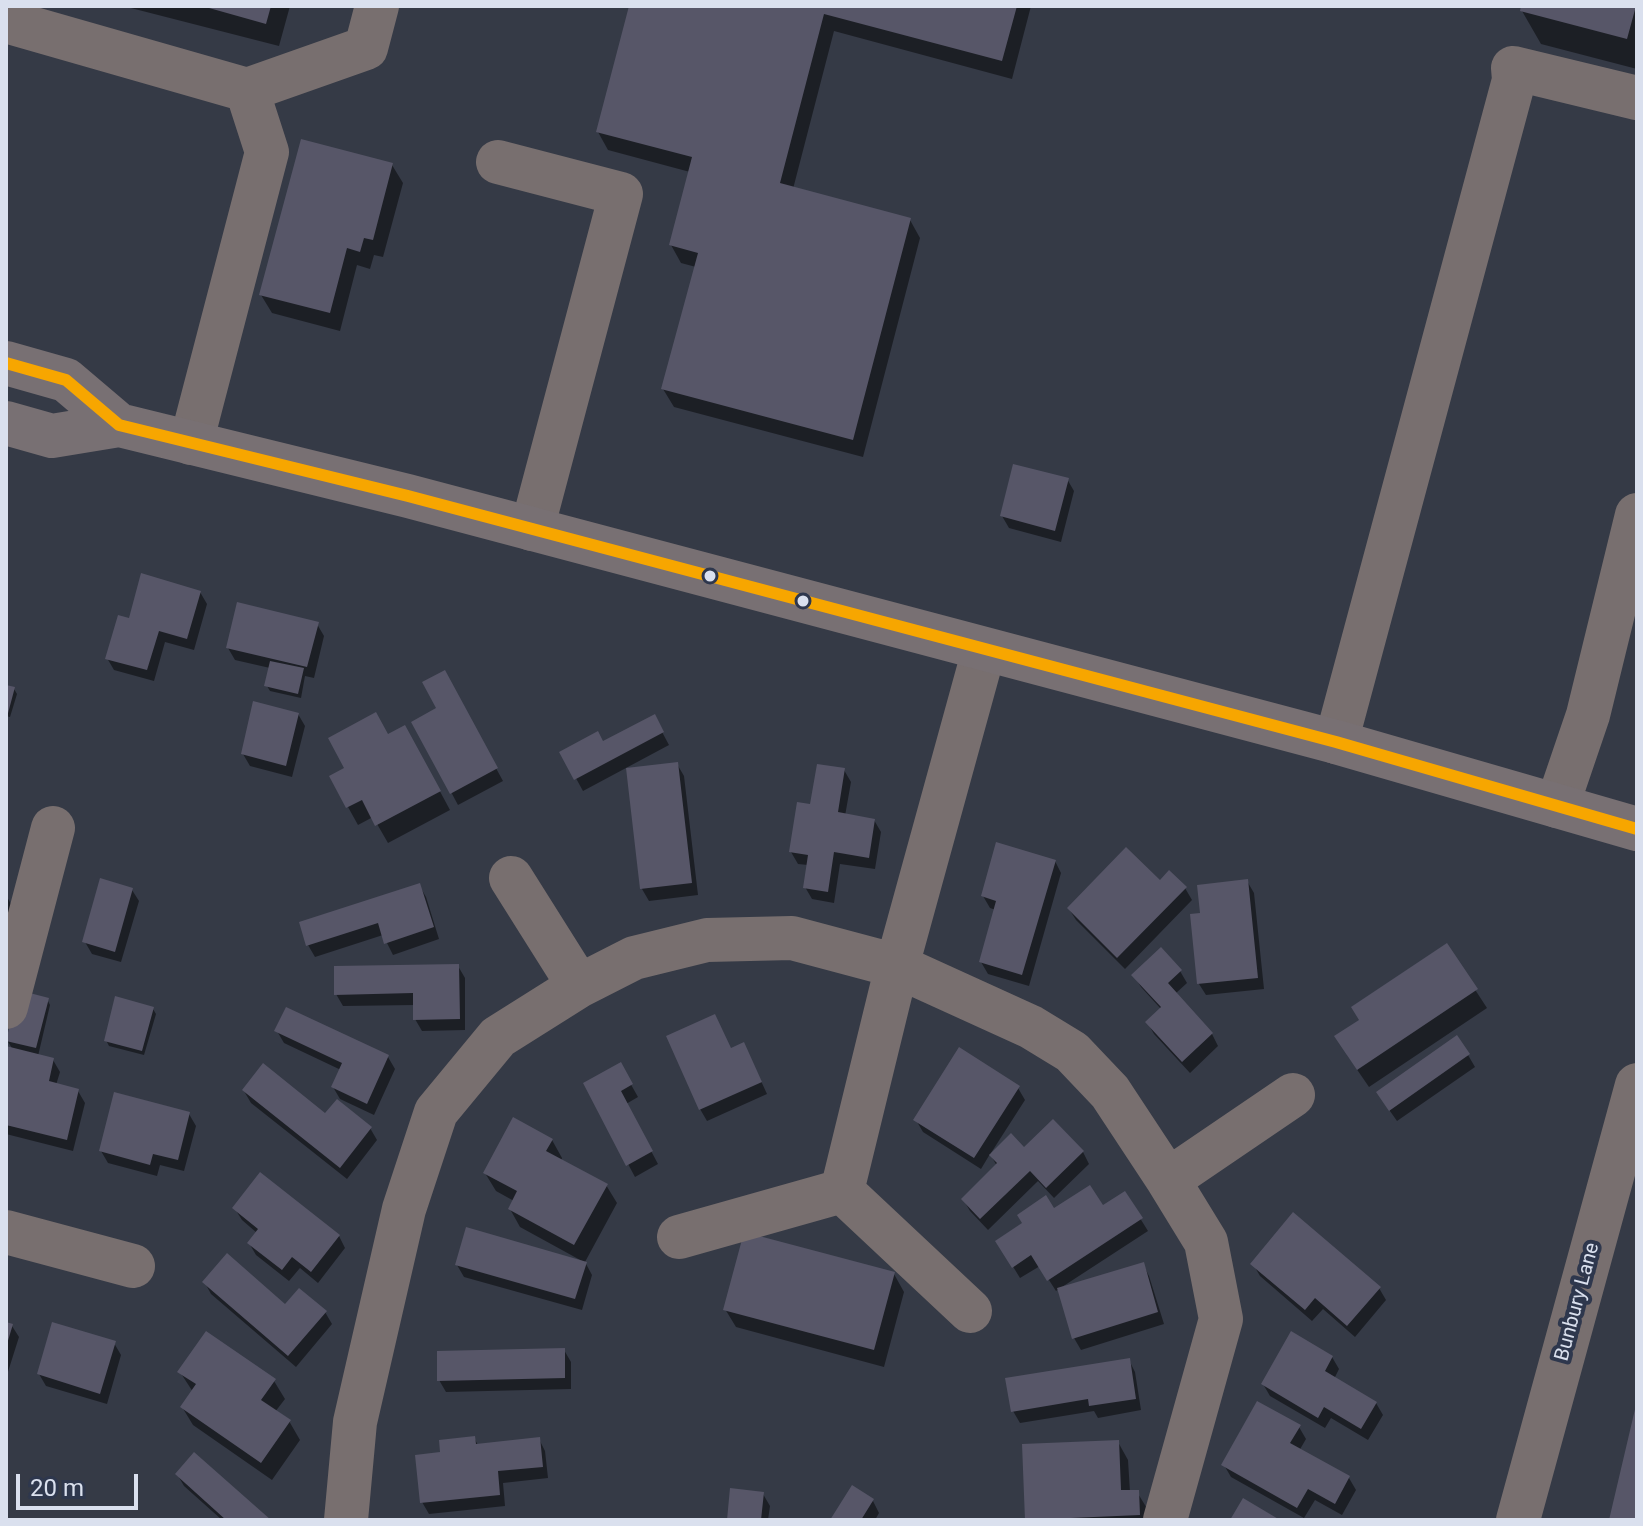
<!DOCTYPE html>
<html>
<head>
<meta charset="utf-8">
<style>
  body { margin:0 }
  #map { position:relative; width:1643px; height:1526px; overflow:hidden; background:#353a46; font-family:Roboto,sans-serif }
  canvas { display:block }
  .frame { position:absolute; inset:0; border:8px solid #dae0ee; pointer-events:none }
  .scale { position:absolute; left:16px; top:1474px; width:122px; height:36px; box-sizing:border-box; border:4px solid #dae0ee; border-top:0; padding-left:10px; font-size:24px; line-height:28px; white-space:nowrap; color:#dae0ee; -webkit-text-stroke:6px #2e374d; paint-order:stroke }
</style>
</head>
<body>
<div id="map">
<canvas width="1643" height="1526"></canvas>
<div class="frame"></div>
<div class="scale">20 m</div>
</div>
<script>
const ctx = document.querySelector('canvas').getContext('2d');
ctx.lineJoin = 'round';
function fillPath(path, color) { ctx.fillStyle = color; ctx.fill(path, 'evenodd'); }
const shape = rows => new Path2D(rows.map(r => 'M' + r).join(''));
function strokePath(path, color, width, dash) { ctx.strokeStyle = color; ctx.lineWidth = width; ctx.lineCap = dash ? 'butt' : 'round'; ctx.setLineDash(dash || []); ctx.stroke(path); }
function drawText(font, color, halo, rows, align = 'center') {
  ctx.font = font + ' Roboto,sans-serif'; ctx.lineWidth = 8; ctx.setLineDash([]); ctx.textBaseline = 'middle'; ctx.strokeStyle = halo; ctx.fillStyle = color; for (const [text, x, y, turn = 0] of rows) {
    ctx.save(); ctx.translate(x, y); ctx.rotate((+turn || 0) * Math.PI / 180); ctx.textAlign = isNaN(turn) ? turn : align; if (halo) ctx.strokeText(text, 0, 0); ctx.fillText(text, 0, 0); ctx.restore();
  }
}
fillPath(shape([
  [123,6,290,6,279,46],
  [631,6,1031,6,1012,79,834,31,793,189,910,220,920,238,863,457,674,407,663,389,696,267,681,263,671,245,690,172,608,150,598,132],
  [1523,6,1637,6,1637,69,1541,44,1522,11],
  [392,165,403,183,383,257,374,255,370,269,357,265,340,331,272,313,261,295],
  [1067,479,1074,491,1061,542,1009,528,1002,516],
  [200,592,207,604,194,650,165,642,154,681,114,670,107,658,130,620],
  [317,624,324,636,314,678,305,676,301,698,270,691,267,686,270,668,235,660,228,648],
  [444,673,503,781,458,805,414,723,439,709],
  [6,687,14,689,17,694,10,717,6,716],
  [298,714,305,726,292,777,250,766,243,754],
  [654,717,669,745,583,791,562,753,602,744],
  [388,737,415,745,450,810,388,843,373,817,358,825,348,807,347,769],
  [677,764,684,776,698,895,649,901,642,889],
  [844,770,851,782,845,816,874,820,881,832,875,869,840,864,834,903,812,899,805,887,808,865,798,864,791,852,812,806],
  [1055,861,1061,873,1029,986,988,974,981,962,996,910,990,908,983,896],
  [1247,881,1254,893,1264,989,1206,995,1199,984,1202,914],
  [1160,883,1185,888,1192,900,1125,969,1076,920,1069,909],
  [419,885,426,897,439,939,393,955,383,935,315,957,308,945],
  [132,890,139,901,121,962,92,954,85,942],
  [6,895,12,906,6,928],
  [1446,945,1487,1008,1369,1087,1347,1055,1361,1021],
  [458,966,465,978,465,1030,422,1031,415,1019,415,1005,343,1006,336,994],
  [1180,971,1187,983,1175,994,1212,1034,1218,1046,1190,1073,1154,1034,1147,1022,1161,1009,1141,987,1134,976],
  [47,999,50,1005,38,1056,53,1060,60,1072,56,1085,78,1091,85,1103,73,1151,6,1134,6,1048,13,1050,7,1040],
  [153,1009,156,1014,144,1055,109,1046,106,1040],
  [277,1031,388,1057,395,1069,374,1115,340,1099,333,1087,341,1070,284,1043],
  [731,1050,750,1057,767,1094,707,1121,700,1109],
  [1468,1055,1475,1067,1397,1121,1385,1104],
  [620,1065,638,1097,626,1104,658,1164,635,1177,585,1084],
  [1018,1088,1025,1100,991,1153,1024,1150,1053,1122,1083,1152,1089,1164,1054,1198,1038,1181,988,1230,970,1211,963,1199,997,1166,990,1154,981,1169,923,1132,916,1120],
  [244,1091,370,1128,377,1140,347,1179,251,1103],
  [189,1114,196,1126,184,1171,160,1165,157,1176,108,1163,101,1151],
  [552,1140,562,1158,561,1161,606,1185,617,1203,585,1262,592,1275,582,1310,464,1277,457,1265,582,1261,520,1227,510,1209,514,1201,496,1191,485,1173],
  [1125,1194,1148,1231,1062,1287,1143,1264,1149,1276,1164,1324,1081,1350,1074,1338,1059,1289,1056,1291,1040,1266,1020,1278,998,1242,1054,1211,1103,1208],
  [235,1209,339,1236,345,1248,318,1283,300,1268,289,1281,256,1255,249,1243,257,1233,242,1220],
  [1253,1264,1379,1288,1386,1300,1355,1337,1323,1309,1312,1321,1260,1276],
  [894,1274,904,1292,884,1367,736,1327,725,1309],
  [205,1283,285,1307,325,1312,332,1324,296,1367,211,1294],
  [6,1324,12,1326,19,1337,6,1378],
  [114,1343,121,1355,107,1404,46,1386,39,1374],
  [564,1350,571,1362,571,1389,446,1392,439,1380],
  [1332,1357,1339,1369,1334,1379,1376,1403,1383,1415,1368,1440,1331,1418,1325,1428,1270,1396,1263,1384],
  [1129,1360,1135,1372,1141,1410,1098,1418,1094,1411,1020,1423,1013,1411],
  [180,1372,274,1381,285,1399,275,1412,289,1421,300,1440,272,1480,193,1425,182,1407,193,1392],
  [1637,1409,1637,1520,1611,1520],
  [1299,1427,1306,1439,1299,1451,1349,1478,1356,1490,1342,1515,1315,1500,1304,1518,1231,1477,1224,1465],
  [474,1438,478,1445,539,1439,545,1451,548,1478,503,1483,505,1506,429,1514,422,1502,443,1454],
  [1118,1442,1128,1460,1130,1492,1137,1492,1148,1510,1148,1520,1027,1520],
  [177,1474,268,1520,222,1520,184,1486],
  [763,1494,770,1506,768,1520,728,1520],
  [873,1501,879,1513,875,1520,832,1520]
]), '#0007');
fillPath(shape([
  [202,6,271,6,266,24],
  [629,6,1017,6,1002,61,824,14,780,183,911,218,853,440,661,389,698,253,669,245,692,157,596,132],
  [1521,6,1636,6,1627,39,1520,11],
  [301,139,393,163,373,240,364,238,360,252,347,248,330,313,259,295],
  [1013,464,1069,478,1055,531,1000,516],
  [141,573,201,591,187,639,159,631,147,670,105,659,118,615,129,618],
  [237,602,319,622,307,667,226,648],
  [270,661,304,668,298,694,264,686],
  [445,670,498,768,450,794,411,722,436,708,422,682],
  [6,685,15,687,7,717,6,717],
  [253,701,299,713,286,766,241,754],
  [376,712,388,734,405,725,441,791,375,826,362,800,346,808,329,776,344,768,328,738],
  [655,714,664,732,574,780,559,752,598,731,603,741],
  [678,762,692,883,640,889,626,768],
  [817,764,845,768,838,812,875,819,869,858,834,852,828,892,803,888,808,855,789,852,797,802,810,804],
  [996,842,1056,860,1022,975,979,962,996,901,981,896],
  [1126,847,1160,880,1169,870,1187,887,1117,958,1067,908],
  [100,878,133,888,115,952,82,942],
  [1248,879,1258,978,1197,984,1190,914,1200,913,1197,885],
  [420,883,434,927,384,944,378,923,306,946,299,922],
  [1447,943,1478,989,1357,1070,1334,1036,1359,1020,1351,1007],
  [1161,947,1182,970,1168,983,1213,1033,1182,1062,1145,1022,1161,1007,1131,975],
  [459,964,460,1019,413,1020,413,993,334,995,334,966],
  [18,990,49,998,36,1048,6,1041],
  [115,996,154,1007,142,1051,104,1041],
  [286,1007,389,1055,367,1104,331,1087,342,1063,274,1031],
  [715,1014,731,1048,744,1042,762,1082,699,1110,666,1036],
  [1457,1035,1470,1054,1389,1111,1376,1092],
  [6,1046,54,1058,49,1081,79,1089,67,1140,6,1125],
  [959,1047,1020,1086,974,1158,913,1120],
  [621,1062,633,1084,621,1091,653,1151,626,1166,583,1083],
  [263,1063,325,1113,337,1099,372,1127,340,1168,242,1090],
  [114,1092,190,1112,178,1160,153,1154,150,1165,99,1151],
  [513,1117,553,1139,546,1151,608,1184,574,1245,508,1209,517,1191,483,1173],
  [1053,1119,1084,1151,1046,1188,1030,1171,980,1219,961,1199,997,1163,989,1155,1011,1133,1024,1147],
  [260,1172,340,1235,311,1272,292,1257,282,1270,247,1243,258,1229,232,1208],
  [1090,1185,1103,1205,1125,1191,1143,1218,1047,1281,1031,1255,1012,1268,995,1241,1022,1223,1017,1215,1046,1195,1054,1208],
  [1293,1212,1381,1287,1347,1326,1315,1298,1305,1310,1250,1264],
  [466,1227,587,1262,575,1299,455,1265],
  [744,1232,895,1272,874,1350,723,1310],
  [227,1253,285,1304,299,1288,327,1311,288,1356,202,1282],
  [1144,1262,1158,1312,1072,1339,1057,1288],
  [6,1322,13,1324,7,1344,6,1344],
  [52,1322,116,1341,100,1394,37,1374],
  [206,1331,276,1379,261,1400,291,1420,261,1463,180,1407,196,1384,177,1372],
  [1291,1331,1333,1356,1325,1371,1377,1402,1361,1429,1324,1407,1318,1418,1261,1384],
  [565,1348,565,1378,437,1381,437,1351],
  [1130,1358,1136,1399,1089,1406,1088,1399,1011,1412,1005,1378],
  [1257,1401,1301,1425,1290,1443,1350,1476,1335,1504,1308,1489,1297,1508,1221,1465],
  [1636,1405,1637,1520,1609,1520],
  [475,1436,476,1444,540,1437,543,1467,498,1471,500,1495,420,1503,415,1455,440,1452,439,1440],
  [1119,1440,1121,1490,1139,1490,1140,1515,1025,1520,1022,1444],
  [194,1452,271,1520,226,1520,175,1474],
  [852,1485,874,1499,861,1520,830,1520],
  [730,1488,764,1492,761,1520,727,1520],
  [1243,1498,1280,1520,1230,1520]
]), '#575668');
strokePath(shape([
  [6,21,247,90,366,48,377,6],
  [498,162,621,194,532,529],
  [191,443,267,152,247,90],
  [1336,742,1514,80,1513,68,1637,98],
  [1557,806,1588,715,1637,515],
  [511,878,579,986],
  [6,1007,53,828],
  [1168,1180,1293,1095],
  [842,1191,897,966,984,650],
  [6,1232,133,1266],
  [679,1237,842,1191,970,1311],
  [346,1520,355,1422,404,1209,436,1112,498,1037,579,986,634,958,707,940,792,938,897,966,1031,1027,1072,1052,1110,1092,1168,1180,1206,1242,1221,1319,1165,1520],
  [1518,1520,1637,1085]
]), '#786f6f', 44);
strokePath(shape([
  [6,363,66,380,119,425],
  [6,423,52,436,119,425,408,496,1336,742,1637,829]
]), '#787073', 44);
strokePath(shape([
  [6,363,66,380,119,425,408,496,1336,742,1637,829]
]), '#f7a600', 12);
for (const [x, y, r, color] of [
  [710,576,7,"#dae0ee"],
  [803,601,7,"#dae0ee"]
]) { const dot = new Path2D(); dot.arc(x, y, r, 0, 2 * Math.PI); ctx.fillStyle = color; ctx.fill(dot); strokePath(dot, '#2e374d', 3); }
drawText('20px', '#dae0ee', '#2e374d', [
  ["Bunbury Lane",1578,1302,-75]
]);
</script>
</body>
</html>
